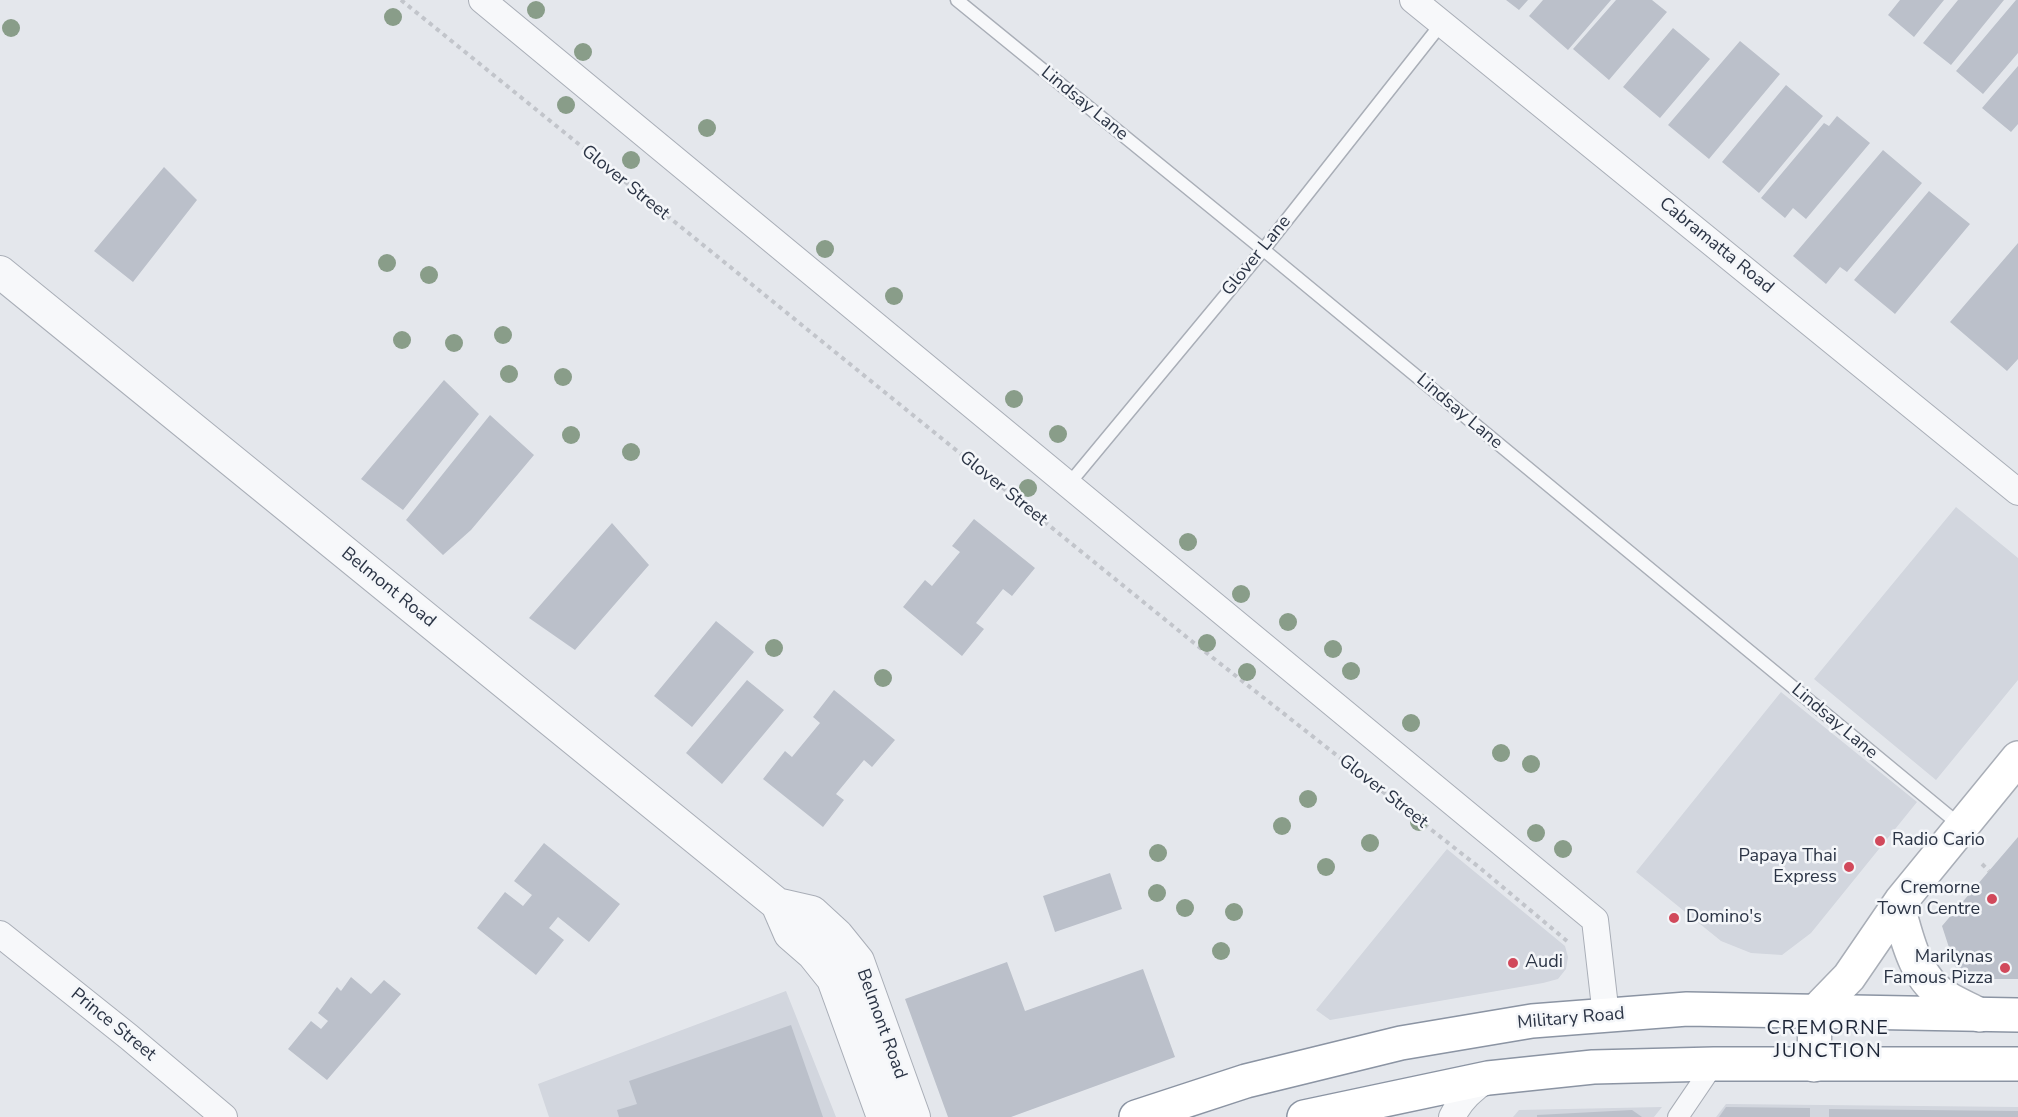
<!DOCTYPE html>
<html>
<head>
<meta charset="utf-8">
<style>
  body { margin:0 }
  canvas { display:block; background:#e4e7ec }
</style>
</head>
<body>
<canvas width="2018" height="1117"></canvas>
<script>
const ctx = document.querySelector('canvas').getContext('2d');
ctx.lineJoin = 'round';
function paint(path, color) {
  ctx.fillStyle = color;
  ctx.fill(path, 'evenodd');
}
function strokePath(path, color, width, dash) {
  ctx.strokeStyle = color;
  ctx.lineWidth = width;
  ctx.lineCap = dash ? 'butt' : 'round';
  ctx.setLineDash(dash || []);
  ctx.stroke(path);
}
function label(font, color, halo, rows, align = 'center') {
  ctx.font = font + ' "Nunito Sans",sans-serif';
  ctx.lineWidth = 5;
  ctx.setLineDash([]);
  ctx.textBaseline = 'middle';
  ctx.strokeStyle = halo;
  ctx.fillStyle = color;
  for (const [text, x, y, turn = 0] of rows) {
    ctx.save();
    ctx.translate(x, y);
    ctx.rotate((+turn || 0) * Math.PI / 180);
    ctx.textAlign = isNaN(turn) ? turn : align;
    if (halo) ctx.strokeText(text, 0, 0);
    ctx.fillText(text, 0, 0);
    ctx.restore();
  }
}
const built = new Path2D(`
  M1956 507 2018 558V680L1936 780 1814 679Z
  M1781 692 1917 802 1811 933 1782 955 1751 953 1721 941 1636 872Z
  M1447 849 1565 946 1568 957 1566 969 1558 979 1543 983 1330 1020 1316 1010Z
  M786 991 836 1117H549L538 1084Z
  M1726 1104 2018 1107V1117H1716Z
  M1662 1107 1654 1117H1513L1519 1110Z`);
const building = new Path2D(`
  M1506 0H1528L1519 10Z
  M1543 0H1611L1568 50 1529 16Z
  M1616 0H1652L1667 12 1609 80 1573 49Z
  M1900 0H1944L1914 37 1888 15Z
  M1958 0H2004L1951 65 1923 43Z
  M2016 0H2018V53L1983 94 1956 71Z
  M1673 28 1710 59 1660 118 1623 87Z
  M1740 41 1780 74 1709 159 1668 125Z
  M2018 66V124L2011 132 1982 108Z
  M1786 85 1823 116 1759 193 1722 162Z
  M1837 116 1870 143 1806 219 1793 208 1785 218 1761 198 1824 123 1829 126Z
  M1883 150 1922 183 1847 272 1840 267 1826 284 1793 256Z
  M164 167 197 200 133 282 94 251Z
  M1929 191 1970 224 1895 314 1854 280Z
  M2018 243V359L2007 371 1950 322Z
  M444 380 479 414 403 510 361 479Z
  M490 415 534 455 471 530 443 555 406 520Z
  M974 519 1035 568 1012 596 1003 589 976 623 984 629 962 656 903 607 925 580 932 586 960 552 952 546Z
  M612 523 649 565 575 650 529 618Z
  M716 621 754 652 692 727 654 696Z
  M747 680 784 710 722 784 686 753Z
  M834 690 895 740 872 767 864 760 836 794 844 800 823 827 763 779 785 751 792 757 820 723 813 717Z
  M2018 837V979H1987L1956 969 1942 926Z
  M544 843 620 904 589 942 558 917 549 928 564 940 536 975 477 928 505 892 523 906 532 895 514 881Z
  M1110 873 1122 909 1055 932 1043 896Z
  M1007 962 1025 1011 1143 969 1175 1057 1011 1117H948L905 999Z
  M351 977 371 994 384 980 401 994 327 1080 288 1049 311 1021 321 1029 328 1021 318 1013 337 987 341 991Z
  M791 1025 823 1117H619L617 1110 637 1104 629 1081Z
  M1726 1107 1810 1108V1117H1719Z
  M1829 1109 2018 1111V1117H1829Z
  M1632 1110 1642 1117H1537V1115Z`);
const path = new Path2D(`
  M401 0 1194 643 1480 868 1567 941
  M1982 864 1989 871`);
const service = new Path2D(`
  M957 0 1254 242 1961 826
  M1068 485 1263 250 1442 23`);
const pedestrian = new Path2D(`
  M1678 1117 1714 1064`);
const minor = new Path2D(`
  M482 0 1595 920 1606 1016
  M1413 0 2018 492
  M0 934 129 1037 224 1117
  M1452 1117C1461 1099 1472 1090 1488 1078`);
const tertiary = new Path2D(`
  M0 272 777 904 812 912 837 935 858 961 914 1117
  M777 904 790 934 813 954 833 979 883 1117`);
const secondary = new Path2D(`
  M1898 906C1907 939 1915 979 1947 998 1958 1005 1969 1009 1980 1015
  M1814 1065 1815 1012 1849 977 1901 901 2018 758`);
const trunk = new Path2D(`
  M1136 1117 1246 1081 1401 1043 1532 1021 1687 1009 2018 1015
  M1304 1117 1488 1078 1593 1067 1714 1064H2018`);
const trees = [
  [536,10],
  [393,17],
  [11,28],
  [583,52],
  [566,105],
  [707,128],
  [631,160],
  [825,249],
  [387,263],
  [429,275],
  [894,296],
  [503,335],
  [402,340],
  [454,343],
  [509,374],
  [563,377],
  [1014,399],
  [1058,434],
  [571,435],
  [631,452],
  [1028,488],
  [1188,542],
  [1241,594],
  [1288,622],
  [1207,643],
  [774,648],
  [1333,649],
  [1351,671],
  [1247,672],
  [883,678],
  [1411,723],
  [1501,753],
  [1531,764],
  [1308,799],
  [1419,822],
  [1282,826],
  [1536,833],
  [1370,843],
  [1563,849],
  [1158,853],
  [1326,867],
  [1157,893],
  [1185,908],
  [1234,912],
  [1221,951]
];
const markers = [
  [1880,841,6,"#d1495b"],
  [1849,867,6,"#d1495b"],
  [1992,899,6,"#d1495b"],
  [1674,918,6,"#d1495b"],
  [1513,963,6,"#d1495b"],
  [2005,968,6,"#d1495b"]
];
const streetNames = [
  ["Lindsay Lane",1084,104,39],
  ["Glover Street",625,183,39],
  ["Cabramatta Road",1716,246,39],
  ["Glover Lane",1257,256,-51],
  ["Lindsay Lane",1459,412,40],
  ["Glover Street",1003,489,39],
  ["Belmont Road",388,588,39],
  ["Lindsay Lane",1834,722,40],
  ["Glover Street",1383,792,38],
  ["Military Road",1571,1019,-5],
  ["Belmont Road",881,1024,70],
  ["Prince Street",113,1025,39]
];
const poiNames = [
  ["Radio Cario",1892,841],
  ["Papaya Thai",1837,857,"right"],
  ["Express",1837,878,"right"],
  ["Cremorne",1980,889,"right"],
  ["Town Centre",1980,910,"right"],
  ["Domino's",1686,918],
  ["Marilynas",1993,958,"right"],
  ["Famous Pizza",1993,979,"right"],
  ["Audi",1525,963]
];
const neighbourhoodNames = [
  ["CREMORNE",1828,1029],
  ["JUNCTION",1828,1052]
];
paint(built, '#d2d6de');
paint(building, '#bbc0ca');
strokePath(service, '#a9aeb7', 15);
strokePath(pedestrian, '#a9aeb7', 22);
strokePath(minor, '#a9aeb7', 28);
strokePath(tertiary, '#a9aeb7', 34);
strokePath(secondary, '#a9aeb7', 36);
strokePath(trunk, '#8b94a3', 36);
strokePath(path, '#c2c5cb', 4, [4.5, 4.5]);
strokePath(service, '#f7f8fa', 12);
strokePath(pedestrian, '#f7f8fa', 20);
strokePath(minor, '#f7f8fa', 26);
strokePath(tertiary, '#f7f8fa', 32);
strokePath(secondary, '#fff', 33);
strokePath(trunk, '#fff', 33);
ctx.fillStyle = '#899d89';
for (const [x, y] of trees) {
  ctx.beginPath();
  ctx.arc(x, y, 9, 0, 2 * Math.PI);
  ctx.fill();
}
for (const [x, y, r, color] of markers) {
  const dot = new Path2D();
  dot.arc(x, y, r, 0, 2 * Math.PI);
  ctx.fillStyle = color;
  ctx.fill(dot);
  strokePath(dot, '#f4f6f9', 2);
}
label('18px', '#2b3445', '#f4f6f9', streetNames);
label('18px', '#2b3445', '#f4f6f9', poiNames, 'left');
ctx.letterSpacing = '1.5px';
label('20px', '#1d2536', '#f4f6f9', neighbourhoodNames);
ctx.letterSpacing = '0px';
</script>
</body>
</html>
